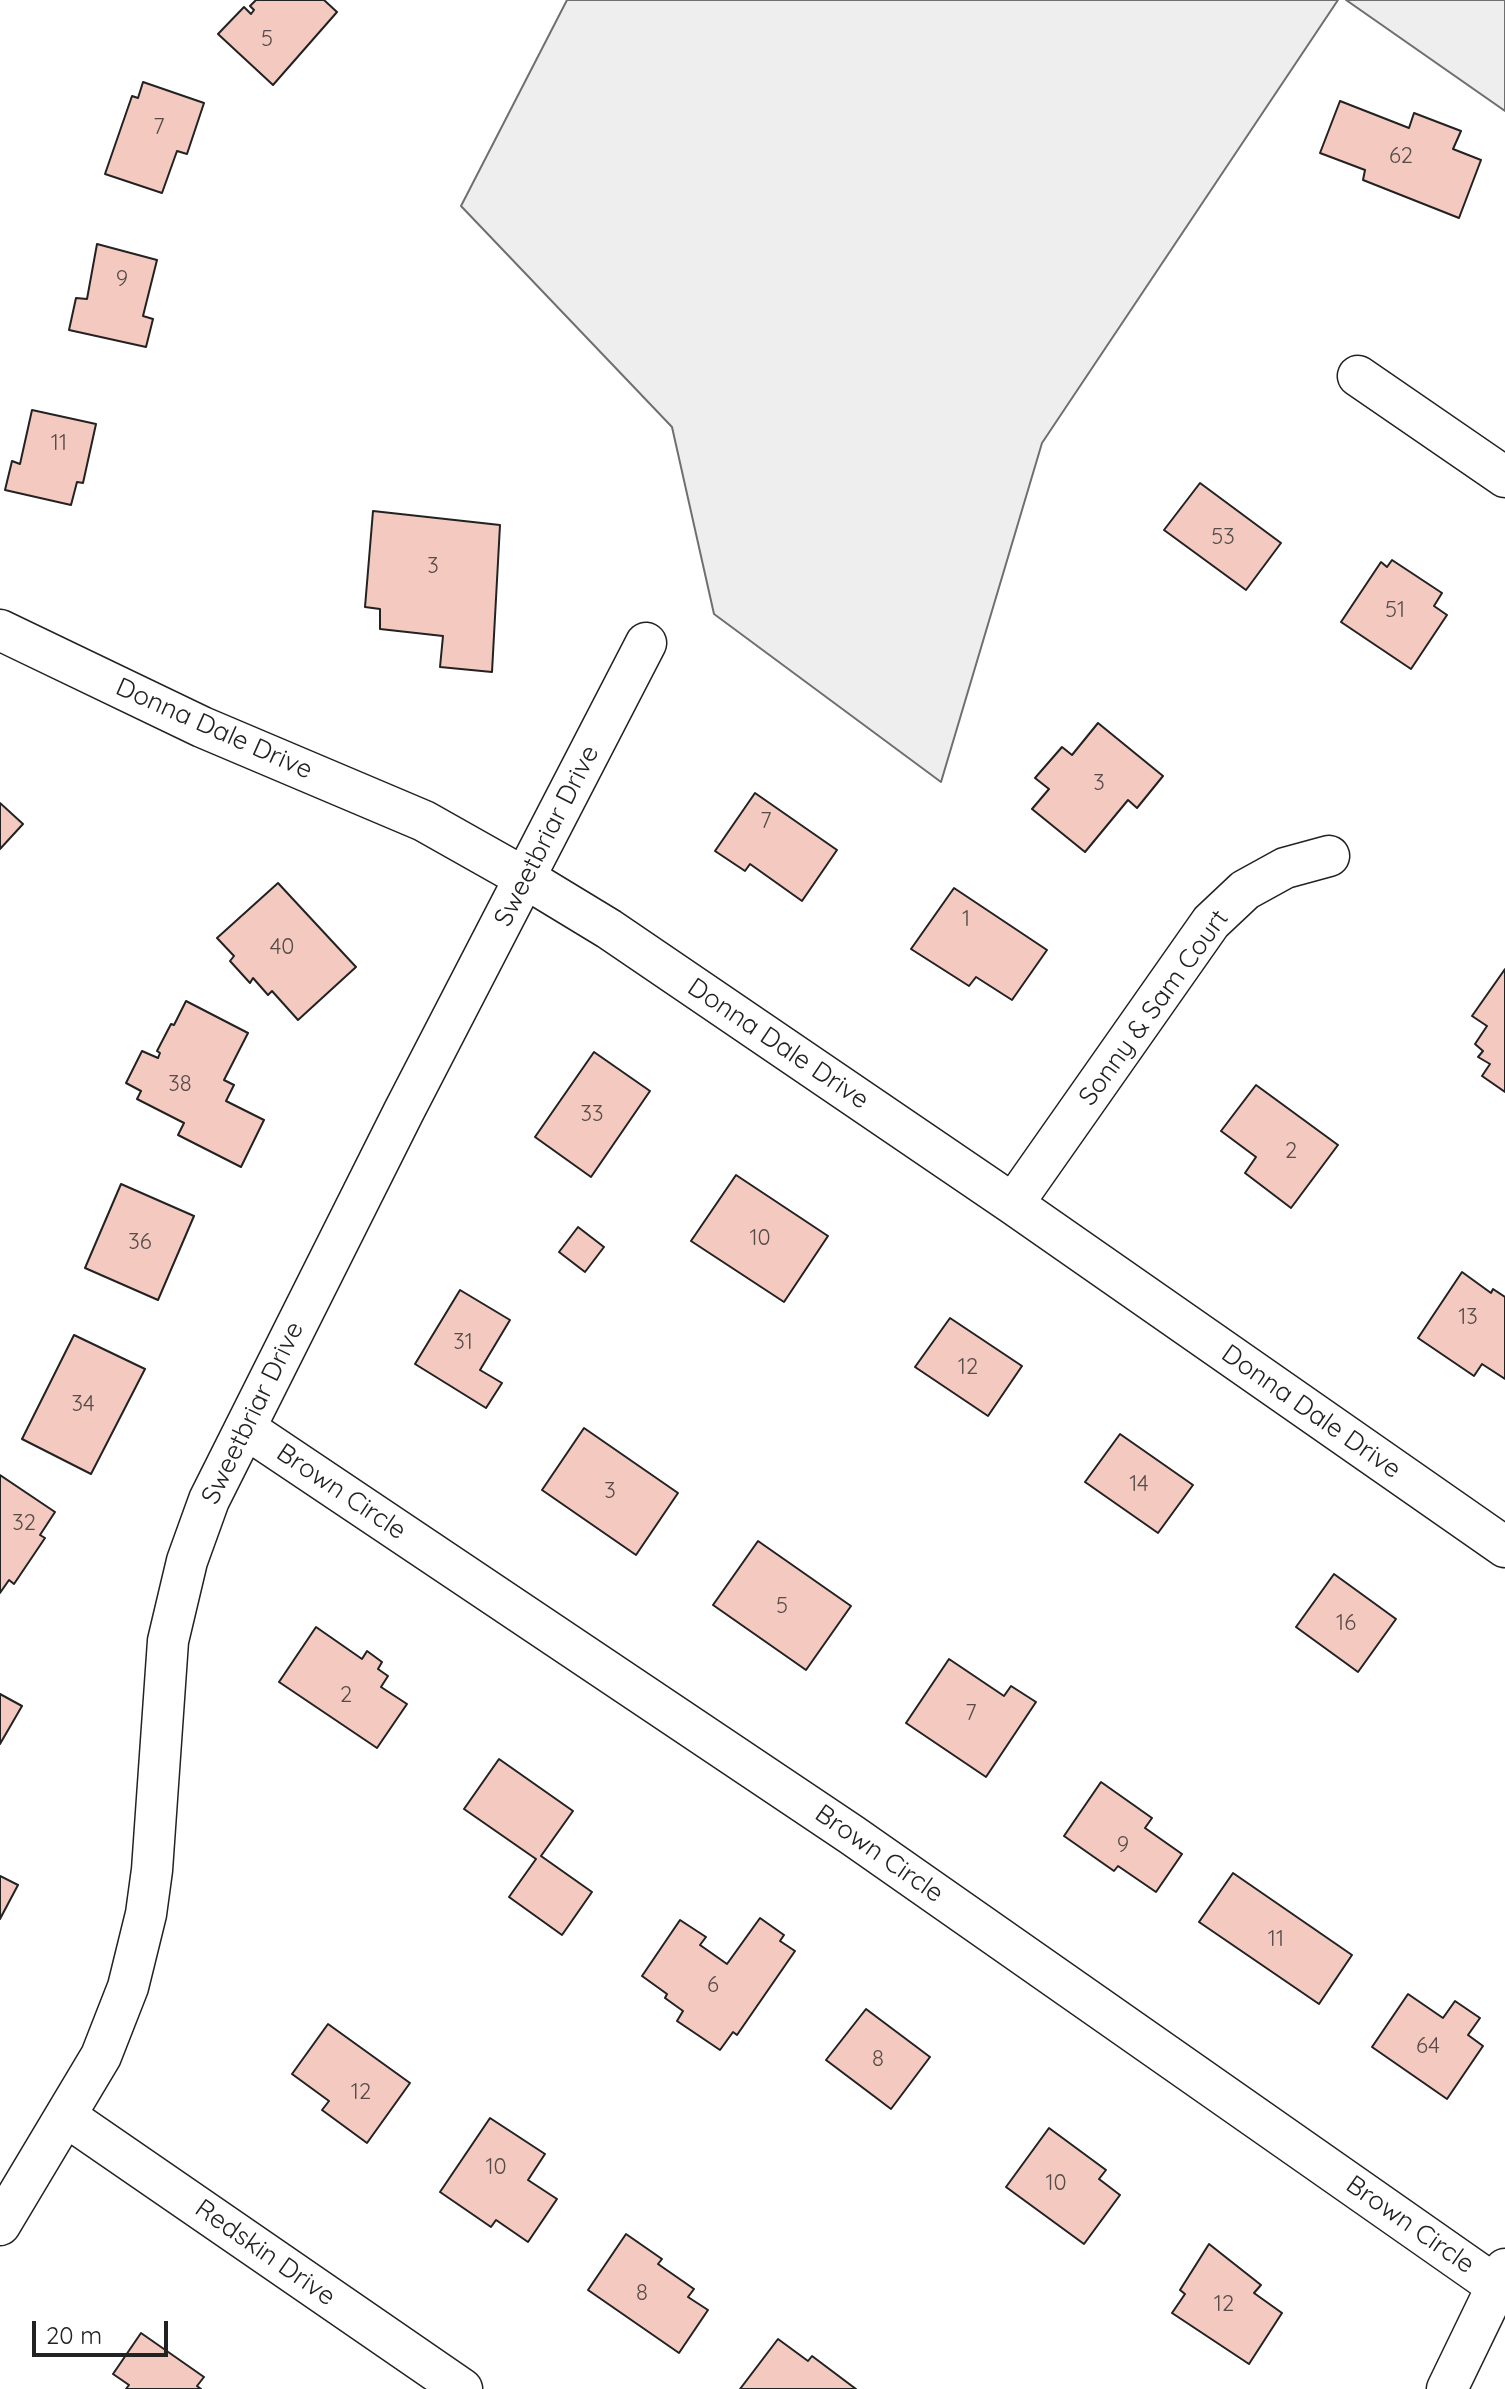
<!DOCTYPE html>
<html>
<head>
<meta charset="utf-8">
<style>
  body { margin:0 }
  #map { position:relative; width:1505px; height:2389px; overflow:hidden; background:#fff; font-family:Quicksand,sans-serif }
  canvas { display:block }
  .scale { position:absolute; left:32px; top:2321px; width:136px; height:36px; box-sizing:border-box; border:4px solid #222; border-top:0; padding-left:10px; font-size:24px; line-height:28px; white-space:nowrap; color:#222; -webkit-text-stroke:6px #fff; paint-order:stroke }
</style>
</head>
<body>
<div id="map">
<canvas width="1505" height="2389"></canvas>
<div class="scale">20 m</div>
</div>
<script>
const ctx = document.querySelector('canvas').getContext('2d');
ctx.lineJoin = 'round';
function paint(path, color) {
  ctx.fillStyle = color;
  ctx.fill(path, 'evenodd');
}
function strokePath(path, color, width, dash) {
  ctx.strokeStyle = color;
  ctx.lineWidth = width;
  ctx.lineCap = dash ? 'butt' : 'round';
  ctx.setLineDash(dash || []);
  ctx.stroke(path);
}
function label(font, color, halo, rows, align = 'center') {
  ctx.font = font + ' Quicksand,sans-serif';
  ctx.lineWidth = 6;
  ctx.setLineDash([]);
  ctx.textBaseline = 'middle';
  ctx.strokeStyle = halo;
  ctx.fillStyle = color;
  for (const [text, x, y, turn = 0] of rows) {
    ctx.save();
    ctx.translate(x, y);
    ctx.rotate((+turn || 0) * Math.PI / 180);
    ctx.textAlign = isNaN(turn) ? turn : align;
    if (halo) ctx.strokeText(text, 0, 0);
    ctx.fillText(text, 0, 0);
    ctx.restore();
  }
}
const green = new Path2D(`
  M567 0H1338L1042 443 941 782 714 614 672 427 461 206Z
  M1346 0H1505V111Z`);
const building = new Path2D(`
  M256 0H324L337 12 273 85 218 34 244 7 251 14 254 10 250 6Z
  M143 82 204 103 187 154 177 151 162 193 105 174 132 96 138 98Z
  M1340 101 1409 128 1414 113 1461 131 1453 149 1481 160 1459 218 1363 180 1365 170 1320 153Z
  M97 244 157 260 143 316 153 319 146 347 69 330 76 298 87 299Z
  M32 410 96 424 83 483 77 482 71 505 5 490 12 461 20 464Z
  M1200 483 1281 543 1246 590 1164 530Z
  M373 511 500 525 492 672 440 667 443 636 380 629V609L365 607Z
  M1392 560 1442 593 1434 606 1447 615 1411 669 1341 622 1381 562 1387 567Z
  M1098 723 1163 776 1137 808 1128 800 1085 852 1032 809 1049 789 1035 778 1062 747 1072 755Z
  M755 793 837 850 802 901 750 864 745 871 715 851Z
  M0 803 23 824 0 849Z
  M278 883 356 967 298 1020 272 991 268 995 253 978 250 983 230 961 234 956 217 938Z
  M954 888 1047 950 1012 1000 976 977 969 986 911 949Z
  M1505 969V1092L1482 1076 1490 1064 1478 1057 1483 1051 1475 1044 1487 1026 1472 1016Z
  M186 1001 248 1033 224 1080 234 1085 226 1101 264 1120 241 1167 178 1135 184 1123 137 1099 141 1091 126 1083 142 1051 158 1058 160 1053 157 1051 171 1024 174 1025Z
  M594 1052 650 1091 591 1177 535 1137Z
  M1256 1085 1338 1145 1291 1208 1245 1173 1256 1157 1221 1131Z
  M736 1175 828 1236 784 1302 691 1241Z
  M121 1184 194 1216 158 1300 85 1268Z
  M578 1227 604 1247 585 1272 559 1252Z
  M1462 1272 1491 1293 1493 1289 1505 1297V1379L1482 1364 1474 1376 1418 1338Z
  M460 1290 510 1320 480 1370 502 1383 486 1408 415 1364Z
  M950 1318 1022 1366 988 1416 915 1367Z
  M74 1335 145 1369 91 1474 22 1439Z
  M584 1428 678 1493 636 1555 542 1490Z
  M1120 1434 1193 1485 1158 1533 1085 1482Z
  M0 1475 55 1512 40 1535 45 1538 14 1584 9 1580 0 1593Z
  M758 1541 851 1606 806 1670 713 1605Z
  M1334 1574 1396 1619 1358 1672 1296 1627Z
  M316 1627 362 1659 367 1651 382 1662 378 1669 388 1676 381 1687 407 1704 377 1748 279 1682Z
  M949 1659 1004 1696 1011 1686 1036 1702 986 1777 906 1723Z
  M0 1694 22 1706 0 1744Z
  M499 1759 573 1811 541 1856 592 1892 562 1935 509 1897 536 1859 464 1809Z
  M1101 1782 1152 1818 1145 1828 1182 1854 1156 1892 1118 1866 1114 1871 1064 1836Z
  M1233 1873 1352 1955 1319 2004 1199 1922Z
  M0 1876 18 1885 0 1919Z
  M760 1918 784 1935 780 1941 795 1951 737 2035 733 2032 720 2050 677 2021 683 2011 665 1998 667 1994 642 1976 680 1920 706 1937 700 1945 727 1964Z
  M1408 1994 1443 2018 1455 2001 1480 2018 1468 2035 1483 2046 1447 2099 1372 2047Z
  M866 2009 930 2057 891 2109 826 2060Z
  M328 2024 410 2083 367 2143 322 2110 329 2101 292 2074Z
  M490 2118 545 2154 528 2180 557 2199 528 2242 496 2220 491 2227 440 2192Z
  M1049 2128 1106 2170 1099 2179 1120 2195 1084 2244 1006 2187Z
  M626 2234 662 2259 658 2264 694 2289 688 2297 708 2310 679 2353 588 2290Z
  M1209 2244 1261 2285 1254 2293 1282 2313 1249 2364 1172 2313 1185 2294 1180 2290Z
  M141 2333 204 2377 197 2386 201 2389H126L129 2385 113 2374Z
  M778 2339 808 2361 812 2356 856 2389H740Z`);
const street = new Path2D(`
  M1358 376 1505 477
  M0 630 202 727 424 821 525 878 609 929 1013 1204 1505 1547
  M1013 1204 1211 922 1245 890 1285 868 1329 856
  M245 1428 852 1835 1505 2292
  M67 2117 462 2389
  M0 2225 101 2056 128 1987 146 1914 152 1870 168 1641 187 1561 209 1500 404 1111 646 643
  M1447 2389 1505 2269`);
const numberNames = [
  ["5",267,39],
  ["7",159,127],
  ["62",1401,156],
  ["9",122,279],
  ["11",59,443],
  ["53",1223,537],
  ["3",433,566],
  ["51",1395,610],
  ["3",1099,783],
  ["7",766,821],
  ["1",966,919],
  ["40",282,947],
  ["38",180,1084],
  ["33",592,1114],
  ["2",1291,1151],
  ["10",760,1238],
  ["36",140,1242],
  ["13",1468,1317],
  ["31",463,1342],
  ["12",968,1367],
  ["34",83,1404],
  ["14",1139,1484],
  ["3",610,1491],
  ["32",24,1523],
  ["5",782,1606],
  ["16",1346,1623],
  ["2",346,1695],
  ["7",971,1713],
  ["9",1123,1845],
  ["11",1276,1939],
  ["6",713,1985],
  ["64",1428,2046],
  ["8",878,2059],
  ["12",361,2092],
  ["10",496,2167],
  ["10",1056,2183],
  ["8",642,2293],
  ["12",1224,2304]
];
const streetNames = [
  ["Donna Dale Drive",214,729,24],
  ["Sweetbriar Drive",547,836,-63],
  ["Sonny & Sam Court",1154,1008,-54],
  ["Donna Dale Drive",778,1044,34],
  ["Donna Dale Drive",1311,1412,35],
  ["Sweetbriar Drive",253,1413,-64],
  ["Brown Circle",341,1492,34],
  ["Brown Circle",879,1854,35],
  ["Brown Circle",1410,2225,35],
  ["Redskin Drive",265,2253,35]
];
paint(green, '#eee');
strokePath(green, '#6f6f6f', 2);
paint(building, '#f3c9c0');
strokePath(building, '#222', 2);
strokePath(street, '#222', 43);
strokePath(street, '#fff', 40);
label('22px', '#564c4a', null, numberNames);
label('26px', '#222', '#fff', streetNames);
</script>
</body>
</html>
